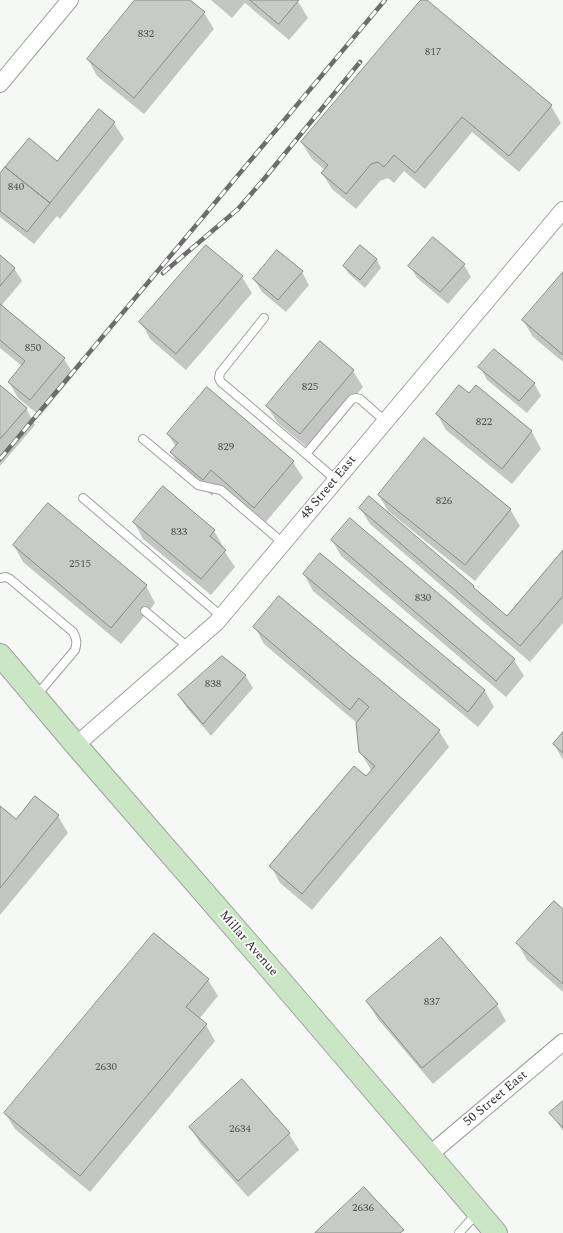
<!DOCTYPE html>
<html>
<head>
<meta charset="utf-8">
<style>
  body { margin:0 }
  canvas { display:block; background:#f5f8f5 }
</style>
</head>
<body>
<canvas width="563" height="1233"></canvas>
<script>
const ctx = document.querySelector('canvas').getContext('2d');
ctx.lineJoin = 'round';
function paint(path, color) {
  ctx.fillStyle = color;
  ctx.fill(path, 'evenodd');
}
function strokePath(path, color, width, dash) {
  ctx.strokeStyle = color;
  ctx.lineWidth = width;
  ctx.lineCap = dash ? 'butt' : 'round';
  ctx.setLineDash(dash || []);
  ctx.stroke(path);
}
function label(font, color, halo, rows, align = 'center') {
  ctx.font = font + ' Spectral,serif';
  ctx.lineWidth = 3.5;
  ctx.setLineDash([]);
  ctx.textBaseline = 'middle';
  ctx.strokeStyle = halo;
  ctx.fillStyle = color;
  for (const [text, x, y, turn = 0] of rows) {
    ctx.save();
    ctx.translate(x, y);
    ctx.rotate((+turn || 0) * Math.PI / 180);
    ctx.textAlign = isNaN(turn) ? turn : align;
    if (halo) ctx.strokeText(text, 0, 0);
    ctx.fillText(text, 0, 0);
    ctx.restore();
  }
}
const shadow = new Path2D(`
  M136 0H189L204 13 214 29 144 114 97 76 88 59Z
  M211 0H297L308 18 289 40 245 3 232 18Z
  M423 0H426L551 106 561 123 519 172 472 132 425 189 404 171 394 183 388 178 380 181 356 209 332 189 322 173 325 170 312 159 302 143Z
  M114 123 124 139 60 219 57 216 34 244 0 217V175L57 162Z
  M207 246 242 277 252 293 186 370 150 339 141 322Z
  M360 246 377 260 381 268 365 288 349 274 344 266Z
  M0 256 14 268 22 281 1 306 64 359 74 375 40 416 18 398 9 382 22 366 0 348Z
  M464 265 471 277 448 304 417 278 410 266Z
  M302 272 309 285 286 312 262 292 254 279Z
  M563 274V362L533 337 523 320Z
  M480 367 534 383 541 396 527 413 487 380Z
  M353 371 363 387 310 450 277 422 267 406Z
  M0 386 26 408 35 425 0 466Z
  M476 386 532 432 541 449 512 484 446 430 437 414 469 395Z
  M168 434 293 462 303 478 264 524 220 486 212 496 181 469 171 452 176 447Z
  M379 495 510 509 520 526 475 581 388 511Z
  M360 508 473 586 476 591 507 617 563 552V623L530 662 370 524Z
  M134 522 214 531 224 548 223 549 235 567 211 595 143 539Z
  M332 540 514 660 524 676 506 697 341 556Z
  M14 546 146 586 155 603 121 644 23 562Z
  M320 554 485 691 494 707 478 727 313 591 304 574Z
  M255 627 439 731 449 747 312 910 280 883 271 866 372 771 360 752 357 723 264 644Z
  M245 675 253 688 211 736 187 708 179 696Z
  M563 733V760L554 744Z
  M35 798 58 816 68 833 0 915V807L16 820Z
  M563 910V992L527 960 518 944Z
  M208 980 218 996 199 1019 206 1025 215 1041 90 1192 15 1129 5 1113Z
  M367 1001 497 1005 506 1021 433 1084 377 1018Z
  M241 1081 289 1134 299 1150 248 1197 200 1143 190 1127Z
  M563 1102V1131L551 1113Z`);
const building = new Path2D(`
  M135 0H190L205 12 134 98 87 59Z
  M250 0H299L279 24Z
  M421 0H427L552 105 509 156 462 117 415 173 394 155 384 167 378 162 371 164 346 194 321 173 328 165 301 142Z
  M99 109 115 122 50 203 5 167 29 138 57 161Z
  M5 167 50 203 27 232 0 211V174Z
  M433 237 465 264 440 292 408 266Z
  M206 245 243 276 176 354 139 322Z
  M360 245 377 259 360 280 343 266Z
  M277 250 303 271 278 300 253 279Z
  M0 255 15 268 0 286Z
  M563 272V355L522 320Z
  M0 304 65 358 30 400 8 382 25 361 0 340Z
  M320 341 354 370 300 434 266 406Z
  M494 349 535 383 519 401 478 367Z
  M0 385 27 408 0 439Z
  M459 385 469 393 476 385 532 431 502 469 436 414Z
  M207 387 294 461 254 508 211 470 203 480 170 452 178 443 167 434Z
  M424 438 511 509 465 565 378 495Z
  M163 486 215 530 210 536 226 550 201 579 133 522Z
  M369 496 474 586 473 587 507 616 563 550V596L520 646 359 508Z
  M48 503 147 585 111 628 13 545Z
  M350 518 515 659 496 681 331 540Z
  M320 553 485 690 468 712 303 574Z
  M279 596 440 730 302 894 269 866 354 766 366 776 375 766 359 752 356 723 369 707 359 698 350 710 253 627Z
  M222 656 246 675 203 724 178 695Z
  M563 732V753L553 744Z
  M35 796 59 815 0 888V806L16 819Z
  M554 901 563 909V984L516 943Z
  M154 933 209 979 186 1007 207 1024 80 1176 4 1113Z
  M441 937 498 1004 422 1068 366 1001Z
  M242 1079 290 1133 238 1181 189 1127Z
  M563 1101V1128L549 1113Z
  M364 1187 404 1230 400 1233H315Z`);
const lane = new Path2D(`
  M264 318 220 373 219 378 221 382 306 454
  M143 439 198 485 221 490 283 543
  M336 480 306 454 352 399 356 398 360 399 385 421
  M83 498 221 616
  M0 578 6 577 10 579 73 632C77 639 77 643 75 650L36 696
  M145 611 188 647
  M459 1233 477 1213`);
const street = new Path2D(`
  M0 84 70 0
  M76 745 216 623 563 210
  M429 1155 563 1042`);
const secondary = new Path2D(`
  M0 655 76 745 273 972 496 1233`);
const rail = new Path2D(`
  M163 273 238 209 264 179 360 62
  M0 459 385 0`);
const numberNames = [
  ["832",146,35],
  ["817",433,53],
  ["840",16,188],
  ["850",33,349],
  ["825",310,388],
  ["822",484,423],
  ["829",226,448],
  ["826",444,502],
  ["833",179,533],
  ["2515",80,565],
  ["830",423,599],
  ["838",213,685],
  ["837",432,1003],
  ["2630",106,1068],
  ["2634",240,1130],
  ["2636",363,1209]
];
const streetNames = [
  ["48 Street East",329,488,-50],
  ["Millar Avenue",248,944,49],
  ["50 Street East",496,1099,-40]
];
paint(shadow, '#0003');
paint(building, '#c8cac8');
strokePath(building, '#898b89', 1);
strokePath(lane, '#9ea09e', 10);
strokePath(street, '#9ea09e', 18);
strokePath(secondary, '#9ea09e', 24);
strokePath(lane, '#fff', 8);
strokePath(street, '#fff', 16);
strokePath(secondary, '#cae6c4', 22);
strokePath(rail, '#6c6d6c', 4.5);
strokePath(rail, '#fff', 3, [9]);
label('11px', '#535453', null, numberNames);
label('13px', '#2c2d2c', '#fff', streetNames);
</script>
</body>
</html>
